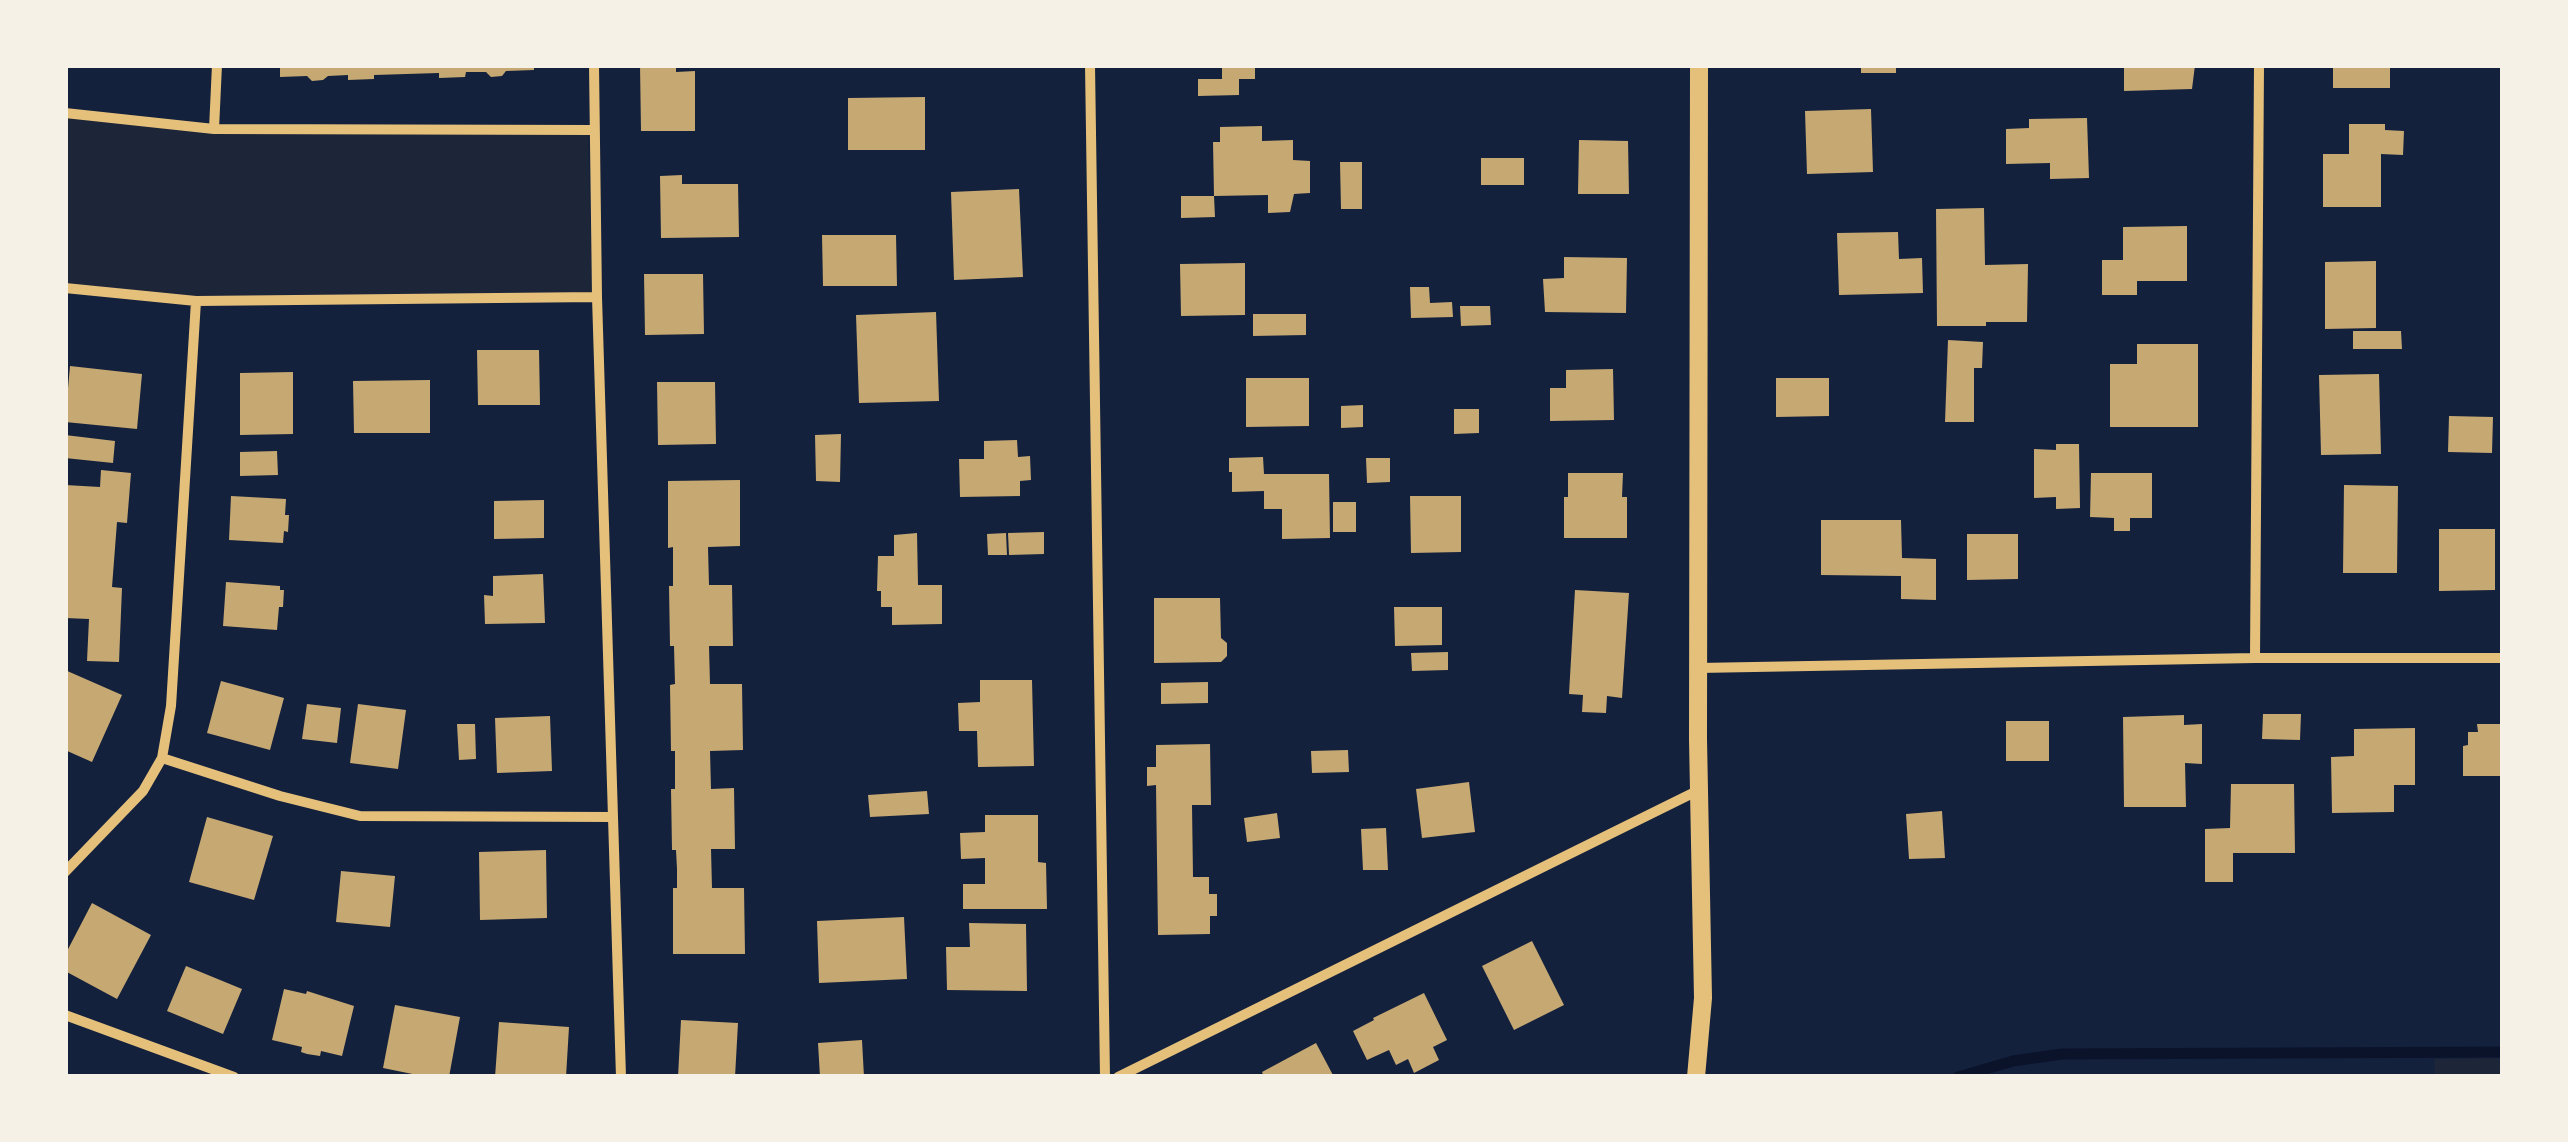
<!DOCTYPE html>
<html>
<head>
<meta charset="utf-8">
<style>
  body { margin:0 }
  #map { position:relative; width:2568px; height:1142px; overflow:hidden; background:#14213d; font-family:"Source Serif 4",serif }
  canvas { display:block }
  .frame { position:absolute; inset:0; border:68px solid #f6f1e7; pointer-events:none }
</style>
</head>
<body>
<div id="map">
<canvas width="2568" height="1142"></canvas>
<div class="frame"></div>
</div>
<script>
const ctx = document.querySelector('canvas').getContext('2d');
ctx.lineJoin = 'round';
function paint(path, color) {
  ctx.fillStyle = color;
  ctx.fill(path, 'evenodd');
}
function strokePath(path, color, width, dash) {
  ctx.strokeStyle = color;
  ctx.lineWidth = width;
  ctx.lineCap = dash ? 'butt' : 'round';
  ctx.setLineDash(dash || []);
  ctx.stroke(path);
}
const green = new Path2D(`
  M65 118 209 133 588 135 592 293 206 297 65 284Z
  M2503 1058V1077H2435L2434 1059Z`);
const stream = new Path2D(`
  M1958 1077 2013 1061 2062 1054 2503 1052`);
const building = new Path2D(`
  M280 65H534V70L506 71 502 76 491 77 486 72H466L465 77 439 78V73L374 75V79L348 80V75L328 76 323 80 312 81 307 76 280 77Z
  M640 65H676V72L695 71V131H641Z
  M1222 65H1255V79H1239V95L1198 96V79H1222Z
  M1861 65H1896V73H1861Z
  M2124 65H2195L2192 89 2124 91Z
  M2333 65H2390V88H2333Z
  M925 97V150H848V98Z
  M1871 109 1873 172 1807 174 1805 111Z
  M2087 118 2089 178 2050 179V163L2006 164V129L2029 128V119Z
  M2349 124H2385V130L2404 131 2403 155 2381 154V207H2323V154H2349Z
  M1262 126V141L1293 140V160L1310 161V193L1294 194 1290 212 1268 213V195L1214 196 1213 142H1220V127Z
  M1579 140 1628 141 1629 194H1578Z
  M1481 158H1524V185H1481Z
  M1340 162H1362V209H1341Z
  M682 175V184H738L739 237 661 238 660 176Z
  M1019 189 1023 277 954 280 951 192Z
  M1181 196H1214L1215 217 1181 218Z
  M1984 208 1985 265 2028 264 2027 322H1986V326H1937L1936 209Z
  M2187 226V281H2137V295H2102V260H2123V227Z
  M1898 232 1899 259 1922 258 1923 293 1839 295 1837 233Z
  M822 235H896L897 286H823Z
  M1564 257 1627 258 1626 313 1545 312 1543 279 1564 278Z
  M2376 261V328L2325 329V262Z
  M1245 263V315L1181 316 1180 264Z
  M644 274H703L704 334 645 335Z
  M1410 287H1429L1430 303 1452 302 1453 317 1411 318Z
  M1460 306H1490L1491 325 1461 326Z
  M936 312 939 401 859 403 856 315Z
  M1253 314H1306V335L1253 336Z
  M2353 331H2401L2402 349H2353Z
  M1948 340 1983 342 1982 368H1974V422H1945Z
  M2137 344H2198V427H2110V364H2137Z
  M477 350H539L540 405H478Z
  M70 366 142 374 137 429 65 422Z
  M1613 369 1614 420 1550 421V388H1566V370Z
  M293 372V434L240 435V373Z
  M2379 374 2381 454 2321 455 2319 375Z
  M1246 378H1309V426L1246 427Z
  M1776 378H1829V416L1776 417Z
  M430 380V433H354L353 381Z
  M657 382H715L716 444 658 445Z
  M1363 405V427L1341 428V406Z
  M1454 409H1479V433L1454 434Z
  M2449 416 2493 417 2492 453 2448 452Z
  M841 434 840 482 816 481 815 435Z
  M65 435 115 441 113 463 65 458Z
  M1017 440 1018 457 1030 456 1031 480 1020 481V496L960 497 959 459H984V441Z
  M2056 444H2079L2080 508 2056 509V497L2034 498V449L2056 450Z
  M277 451 278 475 240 476V452Z
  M1263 457 1264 474H1329L1330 538 1282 539V509H1264V491L1232 492V472H1229V458Z
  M1366 458H1390V482L1367 483Z
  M101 470 131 473 127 523 117 522 112 587 122 588 119 662 87 661 89 619 65 618V485L100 487Z
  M1568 473H1623L1622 497H1627V538H1564V497H1568Z
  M2091 473H2152V518H2130V531H2114V518L2090 517Z
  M740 480V546L708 547 709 585H732L733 646H709L710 684H742L743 750 710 751 711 789 734 788 735 849H711L712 888H744L745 954H673V888H677V869L676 850H672L671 789H675V751H671L670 685 675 684 674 646H670L669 586H673V547L668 548V481Z
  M2344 485 2398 486 2397 573H2343Z
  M231 496 286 499 285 515H289L288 532 284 531 283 543 229 540Z
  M1410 496H1461V552L1411 553Z
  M544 500V538L494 539V501Z
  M1333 502H1356V532H1333Z
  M1821 520H1901L1902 558 1936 559V600L1901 599V576L1821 575Z
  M2439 529H2495V590L2439 591Z
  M1044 532V554L1009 555 1008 533Z
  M917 533 918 585H942V624L892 625V607H881V591H877L878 556H894V535Z
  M1006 533 1007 555H988L987 534Z
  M1967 534H2018V579L1967 580Z
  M543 574 545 623 485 624 484 595 493 596V576Z
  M226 582 280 586V590H284L283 607H279L277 630 223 626Z
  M1575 590 1629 593 1622 698 1607 696 1606 713 1582 712 1583 695 1569 694Z
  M1154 598H1220L1221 638 1227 643V656L1221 662 1154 663Z
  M1394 607H1442V645L1395 646Z
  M1448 652V670L1412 671 1411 653Z
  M65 670 122 695 92 762 65 750Z
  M980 680H1032L1034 766 978 767 977 731H959L958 703 980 702Z
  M221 681 284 698 270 750 207 733Z
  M1208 682V703L1161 704V683Z
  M307 704 341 708 337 743 302 739Z
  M358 704 406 710 398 769 350 763Z
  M2263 714H2301L2300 740 2262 739Z
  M2184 715V725L2202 724V764L2185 763 2186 807H2124L2123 717Z
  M550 716 552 771 497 773 495 718Z
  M2006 721H2049V761H2006Z
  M457 724H475L476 759 459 760Z
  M2477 724H2503V776H2463V746L2468 745V732H2478Z
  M2415 728V785H2394V812L2332 813 2331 757 2354 756V729Z
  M1210 744 1211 805H1192L1193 877H1209V894H1217V916H1210V934L1158 935 1156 785 1147 786V767H1156V745Z
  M1348 750 1349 772 1312 773 1311 751Z
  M1469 782 1475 832 1422 838 1416 789Z
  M2231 784H2294L2295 853H2233V882H2205V829L2230 828Z
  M927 791 929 814 870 817 868 795Z
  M1942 811 1945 858 1909 859 1906 814Z
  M1277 813 1280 838 1247 842 1244 818Z
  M985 815H1038V862L1046 863 1047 909H963V884H985V858L961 859 960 833 985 832Z
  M207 817 273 836 254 900 189 882Z
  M1386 828 1388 870H1363L1361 829Z
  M546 850 547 918 480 920 479 852Z
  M341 871 395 876 390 927 336 922Z
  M92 903 151 935 117 999 65 971V955Z
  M904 917 907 979 819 983 817 921Z
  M969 923 1026 924 1027 991 947 990 946 947H970Z
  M1532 941 1564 1005 1514 1030 1482 966Z
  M186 966 242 989 223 1034 167 1011Z
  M284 989 306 994 307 991 354 1006 342 1056 321 1051 320 1056 307 1054 301 1052 302 1047 272 1040Z
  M1424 993 1447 1040 1433 1047 1439 1060 1414 1073 1408 1059 1396 1065 1389 1050 1367 1060 1353 1031 1374 1020 1373 1018Z
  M395 1005 460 1017 449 1077H427L383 1068Z
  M681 1020 738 1023 735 1077H678Z
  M499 1022 569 1027 566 1077H495Z
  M862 1040 864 1077H820L818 1043Z
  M1316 1043 1334 1077H1264L1262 1072Z`);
const minor = new Path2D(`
  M594 65 597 297 621 1077
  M1090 65 1105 1077
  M65 113 214 129 594 130
  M214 129 217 65
  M65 288 196 301 597 297
  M2255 658 2259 65
  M1698 668 2255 658H2503
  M162 758 280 796 360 816 613 817
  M65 872 143 791 162 758 171 706 196 301
  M65 1015 234 1077
  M1118 1077 1699 790`);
const tertiary = new Path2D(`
  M1696 1077 1703 998 1698 739 1699 65`);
paint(green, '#1d2539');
strokePath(stream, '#0b132b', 11);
paint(building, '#c6a872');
strokePath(minor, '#e5c07b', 10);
strokePath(tertiary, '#e5c07b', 18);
</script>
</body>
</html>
